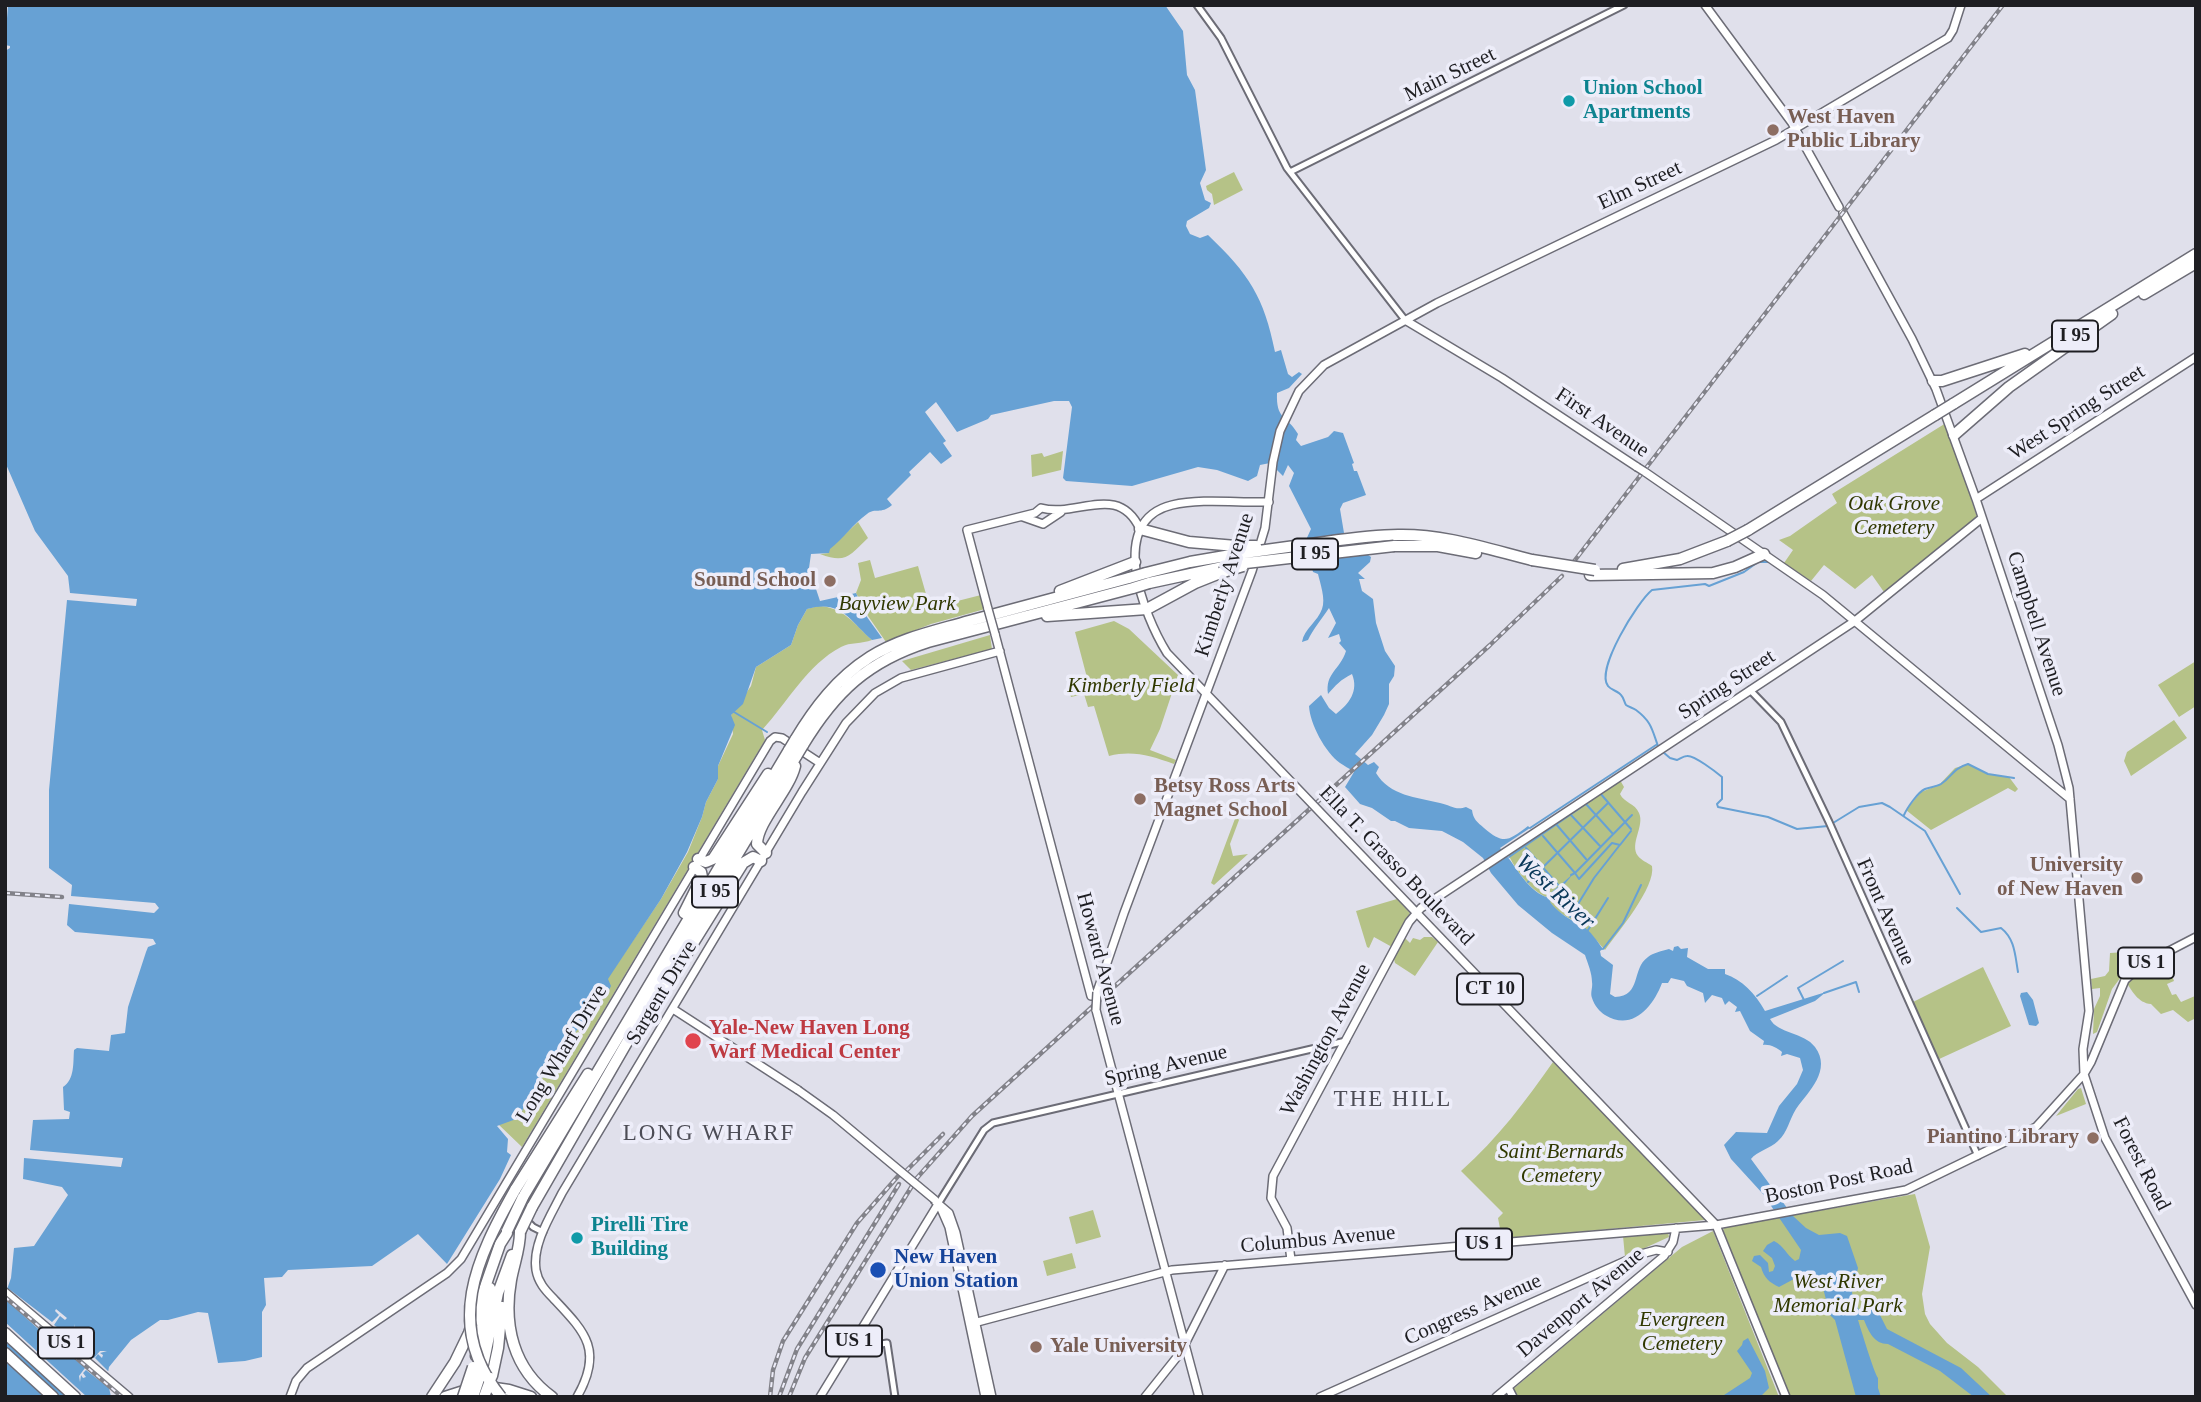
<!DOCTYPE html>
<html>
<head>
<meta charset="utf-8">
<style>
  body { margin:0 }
  #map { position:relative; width:2201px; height:1402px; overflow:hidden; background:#e0e0eb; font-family:"Times New Roman",serif }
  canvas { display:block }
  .frame { position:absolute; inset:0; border:7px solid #1e1e22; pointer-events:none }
</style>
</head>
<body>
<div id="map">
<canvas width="2201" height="1402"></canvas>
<div class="frame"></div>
</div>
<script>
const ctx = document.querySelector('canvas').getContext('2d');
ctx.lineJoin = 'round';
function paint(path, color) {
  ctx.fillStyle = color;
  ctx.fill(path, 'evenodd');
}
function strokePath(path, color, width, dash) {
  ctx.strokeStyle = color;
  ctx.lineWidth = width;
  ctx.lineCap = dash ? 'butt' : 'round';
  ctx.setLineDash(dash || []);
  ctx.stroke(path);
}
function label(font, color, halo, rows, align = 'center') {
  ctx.font = font + ' "Times New Roman",serif';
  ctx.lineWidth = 7;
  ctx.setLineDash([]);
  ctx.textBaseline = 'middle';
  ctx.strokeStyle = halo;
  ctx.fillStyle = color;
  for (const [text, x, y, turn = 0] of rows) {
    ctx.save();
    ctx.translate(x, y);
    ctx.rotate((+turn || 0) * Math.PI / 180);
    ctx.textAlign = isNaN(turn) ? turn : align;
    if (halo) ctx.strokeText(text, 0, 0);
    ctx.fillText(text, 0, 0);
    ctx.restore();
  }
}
const green = new Path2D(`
  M1234 172 1243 190 1214 205 1212 194 1207 190 1206 186Z
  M1946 423 1977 517 1884 592 1872 575 1855 589 1824 565 1811 581 1784 563 1793 550 1779 540 1790 536 1837 503 1832 494Z
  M1063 451 1061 470 1032 477 1031 455 1042 453 1044 457Z
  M858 522 868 538C849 556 846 564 820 554L829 553V549Z
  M870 560 875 578 918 566 930 608 981 595 985 609 931 624 886 642 868 616 856 593 861 580 858 563Z
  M818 606C844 607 854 624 872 640 862 644 850 642 841 647 808 664 787 703 762 730L765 740 522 1147 498 1124 519 1118 523 1109 555 1057 608 992 607 979 661 899 688 852 702 817 706 802 718 779V766L733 734 731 715 751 686 756 667 791 645 798 625 807 609Z
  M1114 621 1129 629 1178 675 1160 729 1150 750 1176 760 1174 764C1151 756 1133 750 1109 756L1094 706 1088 707 1084 694 1071 697 1070 694 1090 689 1075 632Z
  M990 635 992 649 911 670 902 661Z
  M2196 661V706L2179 717 2158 685Z
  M2174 720 2187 738 2131 776 2124 761 2127 752Z
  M1968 764 1988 774 2009 777 2018 789 2015 792 2008 788 1931 830 1906 810 1921 792 1939 785 1955 768Z
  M1620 780 1624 787 1620 794C1624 803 1635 803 1639 813 1645 826 1629 844 1638 856 1641 860 1648 863 1652 866 1656 887 1618 932 1605 950 1598 943 1593 935 1585 929 1573 918 1559 916 1549 902L1570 877 1546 897C1530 890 1515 869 1508 854Z
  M1236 816 1239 820 1230 844 1233 856 1248 854 1214 885 1211 883Z
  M1397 899 1410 913 1392 947 1374 937 1369 948 1367 947 1356 911Z
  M1424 937H1432L1438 942 1415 976 1395 963 1394 959 1405 938 1410 943 1413 938 1420 940Z
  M2126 952 2127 969 2112 989 2097 1032 2093 1034 2094 1009 2100 996V988L2092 989 2091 979 2105 976 2109 971 2110 953Z
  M2163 954 2174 981 2167 984 2172 995 2176 994 2181 1002 2195 996 2196 999V1018L2188 1022 2173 1010 2161 1014 2151 1004C2138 1003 2132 991 2125 980Z
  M1983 967 2011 1026 1937 1060 1911 1003Z
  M1553 1062 1623 1131 1705 1220 1502 1239 1498 1218 1503 1213 1461 1171C1498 1138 1525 1102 1553 1062Z
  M2081 1088 2086 1104 2056 1116 2078 1089Z
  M1915 1194 1930 1247 1922 1294 1925 1314 1930 1324 1947 1343 1978 1367 2008 1397H1790L1723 1230 1725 1227Z
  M1093 1210 1101 1237 1076 1244 1069 1217Z
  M1713 1231 1779 1397H1516L1512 1390 1682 1247Z
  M1668 1232 1669 1237 1625 1257 1623 1236Z
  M1072 1253 1076 1268 1047 1276 1043 1261Z`);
const water = new Path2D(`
  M8 5H1165L1183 31 1187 75 1195 90 1206 170 1200 183 1205 200 1211 203 1209 208 1187 221 1186 226 1190 234 1200 238 1208 235C1249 274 1264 297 1275 352L1281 350 1288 374 1292 377 1299 372 1302 374 1289 388 1277 393C1276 420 1286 414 1298 434L1296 440 1301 446 1328 437 1334 431 1343 433 1354 463 1352 464 1354 471H1357L1366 495 1343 503 1340 509 1345 539 1371 557 1370 562 1358 573 1365 579H1359L1362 591 1373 599 1376 623 1385 651 1395 666 1394 676 1389 684V704L1384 715 1372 735 1355 754 1368 765 1374 762 1379 767 1376 773C1390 796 1416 797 1440 803 1450 805 1456 811 1466 807L1472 810C1473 819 1477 822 1484 828 1504 845 1508 841 1528 826L1530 828 1500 848C1515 863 1525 889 1546 897L1573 874 1550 902C1559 914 1570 919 1582 926 1591 931 1597 941 1603 949L1600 951 1601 956 1613 965 1610 994 1615 997C1642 996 1631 969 1648 957 1653 953 1662 951 1669 949L1673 951 1674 947 1678 946 1681 949 1688 948 1687 957 1708 969H1725V974C1742 980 1755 993 1765 1011L1826 992 1815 1001 1770 1019C1778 1034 1804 1032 1815 1047 1832 1070 1809 1091 1796 1109 1789 1120 1788 1132 1778 1141 1770 1149 1757 1151 1751 1159L1793 1216 1806 1228 1819 1235 1840 1233 1847 1236 1858 1268 1852 1293 1859 1310H1863L1864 1304 1870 1302 1877 1309 1887 1329 1961 1368 1992 1397H1974L1940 1371 1888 1344C1874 1344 1869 1332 1864 1320H1858C1860 1326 1874 1373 1878 1378V1388L1881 1397H1856L1835 1320 1830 1315 1823 1288 1813 1282 1807 1272 1779 1287C1769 1282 1764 1278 1761 1267L1752 1261 1754 1256 1760 1255 1768 1263 1769 1272 1773 1271 1775 1266 1772 1258 1763 1251 1767 1245 1774 1241C1784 1246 1786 1254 1795 1261L1799 1259 1801 1250 1763 1194 1731 1159 1724 1145 1736 1132 1767 1133 1779 1106 1797 1084 1803 1070 1800 1058 1787 1054 1781 1056 1782 1052C1777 1048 1770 1044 1763 1045L1764 1041 1750 1031 1740 1011 1735 1012 1737 1007 1729 1001 1725 1005 1722 998 1712 995 1705 1003 1703 993 1687 986 1684 981 1671 978 1668 983H1662C1653 1007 1632 1032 1605 1015 1600 1012 1594 1005 1592 998 1590 993 1593 987 1592 982 1592 973 1588 964 1585 955L1552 933 1518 905 1491 873 1483 858 1463 842 1442 831 1409 828 1395 821H1391L1372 808 1360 804 1345 787 1354 772C1349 768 1344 766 1340 763 1325 752 1310 724 1309 706L1321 695 1329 708 1336 714C1349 704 1359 691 1352 674 1340 680 1336 685 1328 694 1325 673 1340 670 1346 651L1339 643 1341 641 1339 634 1328 638 1336 623 1329 608C1322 619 1313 629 1308 640L1302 642C1304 629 1318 621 1322 609 1326 599 1320 583 1318 574L1313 572 1305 542 1311 529 1289 486 1294 473 1288 465 1283 476 1270 463 1260 465 1257 476 1248 481 1217 470 1198 467 1132 486 1066 481 1063 478 1072 407 1069 401H1054L991 415 988 419 957 432 936 402 925 412 946 441 943 443 952 456 941 464 930 452 909 472 911 475 887 499 892 505C880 515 876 507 867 514 853 524 843 539 830 549L829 553 811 554 809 568 820 601 856 593 867 617 882 638 872 640C849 620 841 599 807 609L798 625 791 645 756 667 743 704 731 715 735 725 718 766V779L706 802 702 817 687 852 661 899 608 979 611 986 608 992 555 1057 523 1109 519 1118 497 1126 508 1139 507 1152 511 1155 500 1179 447 1264 418 1234 372 1266 288 1270 282 1277 264 1278 266 1305 262 1312V1357L245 1361 218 1363 208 1313 198 1312 168 1320H160L131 1340 109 1367 107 1378 111 1397H5V1295L11 1278 14 1248 34 1246 68 1195 62 1187 23 1179 24 1158 121 1167 123 1158 30 1150 33 1120 69 1119 70 1112 64 1110 63 1087C75 1079 73 1063 74 1050L77 1048 109 1051 111 1035 125 1033 128 1007 146 952 148 947 156 944 153 939 75 932 67 925 69 904 154 913 159 908 155 903 71 896 72 885 49 868V790L67 600 136 606 137 599 70 593 68 576 35 531 5 462V51L10 48V46L5 45Z
  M2027 992 2033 1000 2039 1023 2036 1026 2029 1025 2020 996 2021 993Z
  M1748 1338 1765 1371 1769 1388 1760 1397H1721L1750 1378 1752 1373 1737 1351 1742 1345 1743 1341Z`);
const pier = new Path2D(`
  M9 1289 52 1322 59 1315 55 1311 56 1309 67 1318 65 1320 60 1316 54 1325 69 1335 72 1332 68 1328 71 1327 74 1330 75 1324V1329L69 1337 94 1358 100 1351H107L100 1353 103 1355 102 1358 98 1354 95 1358 108 1371H111L114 1392 86 1370 83 1373 86 1377 83 1378 81 1375 80 1382 79 1376 85 1368 61 1347 54 1354H47L55 1352 51 1351 52 1347 56 1350 59 1347 54 1341 45 1335 5 1299V1293Z
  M5 1322 87 1397H67L5 1339Z`);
const stream = new Path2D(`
  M734 712 767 732
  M1658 746C1652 730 1652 722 1636 710 1633 708 1629 707 1626 705 1624 702 1624 698 1621 695 1618 691 1611 690 1608 686 1595 670 1638 601 1652 590L1705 584 1709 586 1744 572 1758 562H1770
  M1663 752 1670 758 1677 760C1680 759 1683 756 1687 756 1694 755 1716 772 1722 777V799L1717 804 1718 807 1768 817 1797 829 1828 826
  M1606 790 1617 783
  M1600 793 1631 829
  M1586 804 1613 834
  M1571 815 1600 846
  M1904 815C1907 808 1918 792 1925 789 1930 787 1936 787 1941 784 1953 776 1952 769 1968 764L1988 774 2014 778
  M1833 823 1859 807 1882 803 1890 807 1925 831 1960 894
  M1556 824 1586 859
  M1530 828 1656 745
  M1543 836 1575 873 1632 815
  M1526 848 1559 886
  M1509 857 1593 799
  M1571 875 1575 873 1579 879 1612 843 1620 845 1631 831
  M1528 882 1608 803
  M1957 908 1981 932 2001 928C2015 939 2015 955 2018 972
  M1570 917 1594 878 1619 846
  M1588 930 1608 898
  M1603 949 1623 923 1641 885
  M1824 993 1856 982 1859 992
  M1757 996 1787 976
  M1804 1000 1798 988 1843 961`);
const minor = new Path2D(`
  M1197 5 1221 38 1287 168 1405 320
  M1290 172 1624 5
  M1750 690 1781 722 1829 822 1978 1156
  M938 1204 984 1130 993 1123 1346 1041
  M516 1210 533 1227 543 1232
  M853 1342 864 1347 887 1343 895 1397`);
const major = new Path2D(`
  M1705 5 1792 123 1839 207
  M1843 213 1912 339 1936 389 1976 499 2058 745 2069 788 2089 1011 2083 1049 2084 1074 2105 1138 2196 1305
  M1405 320 1502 378 1637 467
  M1645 472 1823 595 2070 799
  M1976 499 2196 357
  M1269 502C1238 503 1202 498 1172 505 1106 521 1144 616 1167 653L1274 764
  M1023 517 1043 524 1061 512
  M988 609 967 530 1035 513 1041 508C1077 518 1118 482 1140 529
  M995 634 1091 996
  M1340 833 1716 1225 1786 1397
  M1097 992 1124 913 1252 571 1265 528 1273 462 1280 431 1299 391 1324 365 1437 303 1776 140 1948 38 1953 30 1961 5
  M673 1009 798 1090
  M1096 1010 1199 1397
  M935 1201 949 1213 956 1233 992 1397
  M939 1204 949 1227 985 1397
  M1291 1260 1287 1228 1271 1198 1273 1176 1409 922 1421 908 1855 621 1982 518
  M5 1292 129 1397
  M970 1324 1172 1270 1716 1225 1906 1190 2036 1127 2084 1074 2091 1062 2125 980 2142 965 2196 937
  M1508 1387 1513 1397
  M290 1397 296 1381 307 1368 447 1273 461 1259 770 741 775 737 782 738 820 763
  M577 1397C604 1350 585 1332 553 1298 545 1290 538 1282 536 1270 532 1244 551 1215 562 1193L802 792 846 723 875 693 901 678 1000 651
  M820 1397 938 1204
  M1145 1397 1181 1352 1225 1265
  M1320 1397 1641 1254 1656 1250 1668 1252
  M1496 1397 1664 1256 1673 1242 1676 1228`);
const highway = new Path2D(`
  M2144 294 2196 263
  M1933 381H1942L2025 354
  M1953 404 2196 254
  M1954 435 2009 387 2112 314
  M1140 529 1189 542 1236 546
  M1748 530 1935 415
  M1295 546C1329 542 1364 535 1398 535 1444 534 1488 549 1532 560
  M1394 546H1438L1476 553
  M1623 569 1680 559 1727 541
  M1146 573 1190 562 1237 554
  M1590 575 1713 573 1735 567 1764 554
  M1149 583 1237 564
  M1060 591 1135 562
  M1047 616 1147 609 1195 583 1220 573
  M795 740C815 707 837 678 870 657 900 638 935 631 969 621 1023 606 1076 592 1129 578
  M803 745C835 692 868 661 928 642L1133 588
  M766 853 757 844C757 822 789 791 795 766
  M698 859 706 862 713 859 768 774
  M684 913 702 877 701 872 694 867
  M662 993 743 863 753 857 761 861
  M515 1190 588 1074
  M523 1197 789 750
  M532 1207 679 952 797 755
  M520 1232C520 1249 514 1263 511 1280 503 1325 513 1369 552 1397
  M5 1333 75 1397
  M5 1353 53 1397
  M476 1356 490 1288
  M482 1370 498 1293 512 1255
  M492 1376 498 1348 502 1307
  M488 1387 509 1390 531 1397
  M432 1397 455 1362 469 1333 500 1244 507 1233
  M445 1397 473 1388`);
const rail = new Path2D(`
  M1572 564 2003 5
  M5 893 62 897
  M906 1171 943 1134
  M916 1179 972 1116 1490 645 1562 576
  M5 1297 122 1397
  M770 1397 773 1370 783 1341 857 1223 899 1175
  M779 1397 797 1349 899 1184
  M789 1397 805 1358 912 1186`);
const majorBridge = new Path2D(`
  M1637 467 1645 472
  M988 609 995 634
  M1274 764 1340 833
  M1096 1010 1097 992
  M798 1090 833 1115 935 1200`);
const highwayBridge = new Path2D(`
  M1935 415 1953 404
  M1727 541 1748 530
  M1236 546H1256
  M1237 554 1295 546
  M1532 560 1595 570
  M1237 564 1394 546
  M1220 573 1243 566
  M1129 578 1146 573
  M1133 588 1149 583
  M789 750 795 740
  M797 755 803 745
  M507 1231 523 1197
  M520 1232 532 1207
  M463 1397 473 1367
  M473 1397 482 1370
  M484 1397 491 1378
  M501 1397C443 1326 477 1258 515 1190`);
const markers = [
  [1569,101,7,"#0f9aa8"],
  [1773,130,7,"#8d6e63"],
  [830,581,7,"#8d6e63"],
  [1140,799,7,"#8d6e63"],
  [2137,878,7,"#8d6e63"],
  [693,1041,9,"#e0444e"],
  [2093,1138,7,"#8d6e63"],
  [577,1238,7,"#0f9aa8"],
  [878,1270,9,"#1a4fb4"],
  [1036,1347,7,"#8d6e63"]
];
const shields = [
  [2075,336,46],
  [1315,554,46],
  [715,892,46],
  [2146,963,56],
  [1490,989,66],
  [1484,1244,56],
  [854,1341,56],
  [66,1343,56]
];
const shieldNames = [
  ["I 95",2075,336],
  ["I 95",1315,554],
  ["I 95",715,892],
  ["US 1",2146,963],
  ["CT 10",1490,989],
  ["US 1",1484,1244],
  ["US 1",854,1341],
  ["US 1",66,1343]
];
const streetNames = [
  ["Main Street",1450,75,-26],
  ["Elm Street",1640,186,-25],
  ["West Spring Street",2077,413,-33],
  ["First Avenue",1602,423,34],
  ["Kimberly Avenue",1225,585,-72],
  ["Campbell Avenue",2036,624,72],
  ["Spring Street",1727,685,-33],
  ["Ella T. Grasso Boulevard",1396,866,46],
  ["Front Avenue",1885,912,66],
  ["Howard Avenue",1100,959,75],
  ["Sargent Drive",662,993,-59],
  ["Washington Avenue",1326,1040,-62],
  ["Long Wharf Drive",562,1054,-59],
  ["Spring Avenue",1166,1066,-13],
  ["Forest Road",2141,1164,63],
  ["Boston Post Road",1839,1182,-12],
  ["Columbus Avenue",1318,1240,-5],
  ["Davenport Avenue",1581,1303,-40],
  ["Congress Avenue",1473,1310,-24]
];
const cultureNames = [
  ["Union School",1583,89],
  ["Apartments",1583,113],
  ["Pirelli Tire",591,1226],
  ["Building",591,1250]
];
const educationNames = [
  ["West Haven",1787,118],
  ["Public Library",1787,142],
  ["Sound School",816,581,"right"],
  ["Betsy Ross Arts",1154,787],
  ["Magnet School",1154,811],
  ["University",2123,866,"right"],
  ["of New Haven",2123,890,"right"],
  ["Piantino Library",2079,1138,"right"],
  ["Yale University",1050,1347]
];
const parkNames = [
  ["Oak Grove",1894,504],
  ["Cemetery",1894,528],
  ["Bayview Park",897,604],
  ["Kimberly Field",1131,686],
  ["Saint Bernards",1561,1152],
  ["Cemetery",1561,1176],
  ["West River",1838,1282],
  ["Memorial Park",1838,1306],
  ["Evergreen",1682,1320],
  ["Cemetery",1682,1344]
];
const healthNames = [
  ["Yale-New Haven Long",709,1029],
  ["Warf Medical Center",709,1053]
];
const transitNames = [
  ["New Haven",894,1258],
  ["Union Station",894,1282]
];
const waterNames = [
  ["West River",1555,892,43]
];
const neighbourhoodNames = [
  ["THE HILL",1393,1100],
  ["LONG WHARF",709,1134]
];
paint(green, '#b5c287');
paint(water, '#67a1d4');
paint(pier, '#e0e0eb');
strokePath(stream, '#67a1d4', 2);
strokePath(minor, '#6c6c76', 9);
strokePath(major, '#6c6c76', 10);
strokePath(highway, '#6c6c76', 13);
strokePath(minor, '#fff', 5);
strokePath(major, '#fff', 7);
strokePath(highway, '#fff', 10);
strokePath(rail, '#828289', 4.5);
strokePath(rail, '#ededf9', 2, [5]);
strokePath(majorBridge, '#6c6c76', 10, []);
strokePath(highwayBridge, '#6c6c76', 13, []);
strokePath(majorBridge, '#fff', 7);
strokePath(highwayBridge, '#fff', 10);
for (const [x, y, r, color] of markers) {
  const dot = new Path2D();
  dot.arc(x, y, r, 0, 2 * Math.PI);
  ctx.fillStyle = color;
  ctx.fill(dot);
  strokePath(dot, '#ededf9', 2.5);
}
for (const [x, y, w] of shields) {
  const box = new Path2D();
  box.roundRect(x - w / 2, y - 15.5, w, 31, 5);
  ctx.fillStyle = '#ededf9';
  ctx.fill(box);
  strokePath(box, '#1e1e22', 2);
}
label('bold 19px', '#1e1e22', null, shieldNames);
label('21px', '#1e1e22', '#ededf9', streetNames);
label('bold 21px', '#0d838f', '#ededf9', cultureNames, 'left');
label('bold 21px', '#785e54', '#ededf9', educationNames, 'left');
label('italic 21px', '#303800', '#ededf9', parkNames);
label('bold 21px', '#be3a42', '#ededf9', healthNames, 'left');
label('bold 21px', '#164399', '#ededf9', transitNames, 'left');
label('italic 23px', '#083758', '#ededf9', waterNames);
ctx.letterSpacing = '2px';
label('23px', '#4d4d56', '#ededf9', neighbourhoodNames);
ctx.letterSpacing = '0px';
</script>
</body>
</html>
